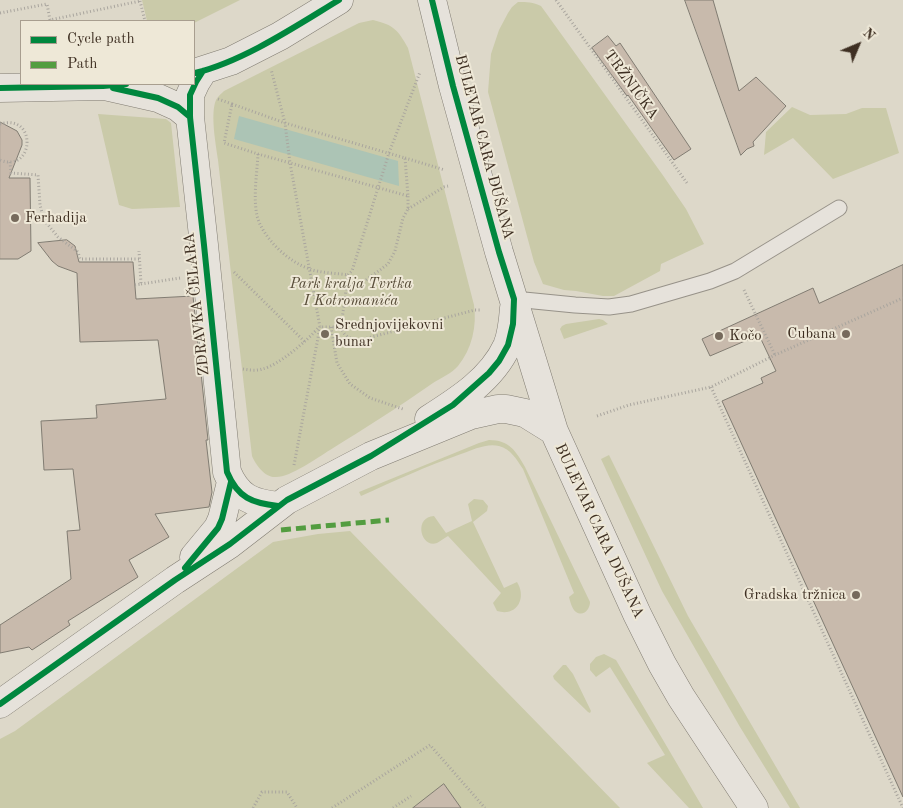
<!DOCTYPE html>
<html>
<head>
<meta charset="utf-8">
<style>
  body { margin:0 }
  #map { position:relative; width:903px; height:808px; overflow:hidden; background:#ddd8c9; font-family:"Old Standard TT",serif }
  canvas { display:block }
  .legend { position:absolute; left:20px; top:20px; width:175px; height:65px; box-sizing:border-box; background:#eee8d7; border:1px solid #a89e8f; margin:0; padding:6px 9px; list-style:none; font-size:15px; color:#3e2f22 }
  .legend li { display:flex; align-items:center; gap:10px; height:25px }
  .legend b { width:25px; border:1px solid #a89e8f }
  .north { position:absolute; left:833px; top:20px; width:50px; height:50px; -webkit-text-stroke:4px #eee8d7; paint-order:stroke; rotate:45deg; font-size:14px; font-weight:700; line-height:20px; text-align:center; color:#3e2f22 }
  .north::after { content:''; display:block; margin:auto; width:18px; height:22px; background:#3e2f22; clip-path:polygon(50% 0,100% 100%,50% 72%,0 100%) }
</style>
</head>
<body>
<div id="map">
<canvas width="903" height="808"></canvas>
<ul class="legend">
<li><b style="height:6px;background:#00873e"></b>Cycle path</li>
<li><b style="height:6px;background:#539d40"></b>Path</li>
</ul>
<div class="north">N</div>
</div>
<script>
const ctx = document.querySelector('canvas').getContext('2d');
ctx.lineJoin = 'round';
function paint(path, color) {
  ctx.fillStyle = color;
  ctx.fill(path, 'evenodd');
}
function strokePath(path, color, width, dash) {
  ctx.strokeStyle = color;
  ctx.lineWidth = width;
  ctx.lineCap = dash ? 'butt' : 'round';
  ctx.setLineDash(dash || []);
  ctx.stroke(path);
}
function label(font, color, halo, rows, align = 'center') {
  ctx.font = font + ' "Old Standard TT",serif';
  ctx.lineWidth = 4;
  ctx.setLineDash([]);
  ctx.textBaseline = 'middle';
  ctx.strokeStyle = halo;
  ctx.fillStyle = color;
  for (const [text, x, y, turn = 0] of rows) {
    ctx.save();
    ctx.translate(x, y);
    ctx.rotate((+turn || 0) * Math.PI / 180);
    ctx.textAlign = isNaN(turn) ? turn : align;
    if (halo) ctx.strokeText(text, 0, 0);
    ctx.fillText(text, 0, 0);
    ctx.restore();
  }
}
const green = new Path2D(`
  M142 0H240L194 23V21H147Z
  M518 2C527 2 533 2 541 6L662 174 686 209 704 244 661 264 660 271 614 296H603L576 291 564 290 543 284 534 262 488 92 491 54 499 30 508 13 512 7Z
  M373 20C394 25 398 30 408 48L474 305C477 326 472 349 458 366 452 373 441 378 433 383 399 407 365 428 330 450 317 458 291 477 276 477 265 478 256 465 252 456L218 160C216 145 210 114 216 100 218 96 222 93 224 91L359 23Z
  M792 107 810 115 846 114 862 108H886L899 153 833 179 793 138 764 155 766 132Z
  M98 114 166 119 171 123 180 207 132 209 119 205Z
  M599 319 603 320 608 324 564 339 560 329 562 326 566 324Z
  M489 440C509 440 516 451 525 467L590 602C590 609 584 617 576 612 572 609 570 601 569 597L574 593 523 469C516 459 511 449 499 446 486 443 473 450 461 454 427 466 394 481 361 496L359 492 479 443Z
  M609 455 688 616 800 808H790L740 727 662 591 601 459Z
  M474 499 483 500 488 506 487 511 473 522 504 588 517 582C527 598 517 617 497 611L493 603 501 593 448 536C444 538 441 541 437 543 421 549 413 517 434 516L446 533 472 521 468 504Z
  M350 531 620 808H0V739L15 731 273 542 318 534Z
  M604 654 616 660 703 808H689L647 763 665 755 610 667 596 677 590 670V664L596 657Z
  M563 665H566L573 674 591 711 590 713 588 712 554 679 553 676Z`);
const water = new Path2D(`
  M239 116 398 161 399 186 234 139Z`);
const building = new Path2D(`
  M685 0H713L739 91 756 77 786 106 753 142 754 146 747 149 741 155Z
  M608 36 616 46 620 43 691 149 674 160 628 95 627 96 592 48Z
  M0 122 17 131 22 140V145L9 178H30L31 251 18 259H0Z
  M67 240 75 246 79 262H133L136 299 193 296 208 440H206L212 492 209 507 155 514 169 537 129 560 138 577 68 621 70 625 32 650 29 647 0 653V625L71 579 67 531 80 530 73 469 44 470 41 421 97 418 96 405 166 399 158 340 80 342 77 273 58 266 52 261 38 243Z
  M903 265V797L722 401 763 383 761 378 776 371 759 335 710 356 702 339 813 288 819 303Z
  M444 784 461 808H413Z`);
const path = new Path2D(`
  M556 0 687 183
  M140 1 145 21
  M0 13 47 4 50 20 140 1
  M218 99 232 104
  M232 104 285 123 405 158 408 196 258 154 224 143Z
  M0 124C38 113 34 174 0 160
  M258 154C257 174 253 196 257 216 263 238 288 262 310 269 320 273 336 273 348 275L341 327H320L290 163 285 123 271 69
  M405 158 445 170
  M10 162 11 173 38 175 40 205 44 220 58 237 78 252 80 259H140
  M408 209 444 187 448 186
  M234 272 305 342
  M348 275 352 271 389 153 420 72
  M141 284 180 278
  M135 285 141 284 139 251
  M347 288 353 287 362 283 388 264 395 251 403 218 408 209V196
  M744 290 775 355
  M331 327 337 363 350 384 370 398 403 409
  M341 327C345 339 353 340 364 339L475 310H481
  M243 369C249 370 256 371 262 369 278 366 308 340 319 327
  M711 387 903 808
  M597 416 629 405 711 387 775 355 903 298
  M294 465 320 327
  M253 808 262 792H287L297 808
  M332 808 430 745 485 808
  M393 808 411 796`);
const lane = new Path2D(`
  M514 299 575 305 609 307 631 304 710 281 735 271 839 208`);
const secondary = new Path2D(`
  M432 0 453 86 499 252 554 431 637 614 662 664 681 697 754 808
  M203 71 196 82 190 95V117L204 245 227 472C238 498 252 503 278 506
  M194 73 231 61 280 36 339 0
  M105 86 158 98 178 107 190 117
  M0 88 103 86 126 84
  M429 419C459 400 492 379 507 346 512 334 513 321 514 308
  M194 557 218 528 222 519 231 482
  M0 704 175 580 230 544 287 500 371 456 471 415 498 409H506L525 413 554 431`);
const quiet = new Path2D(`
  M281 530 389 520`);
const cycleway = new Path2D(`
  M203 71 196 82 190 95V117L204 245 227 472C238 498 252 503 278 506
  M195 73C244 61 296 26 339 0
  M0 88 103 86 126 84
  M113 88 158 98 178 107 190 117
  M185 568 218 528 222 519 231 482
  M0 704 175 580 230 544 287 500 371 456 453 405 489 373 499 361 508 345 513 324 514 299 499 252 453 86 432 0`);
const markers = [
  [15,218,5,"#766a5c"],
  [325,334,5,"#766a5c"],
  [846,334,5,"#766a5c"],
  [719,336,5,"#766a5c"],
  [856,595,5,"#766a5c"]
];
const streetNames = [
  ["TRŽNIČKA",631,85,54],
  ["BULEVAR CARA DUŠANA",484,147,75],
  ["ZDRAVKA ČELARA",197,304,-96],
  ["BULEVAR CARA DUŠANA",599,531,65]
];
const poiNames = [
  ["Ferhadija",25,218],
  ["Srednjovijekovni",335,325],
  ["bunar",335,342],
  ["Cubana",836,334,"right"],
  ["Kočo",729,336],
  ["Gradska tržnica",846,595,"right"]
];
const parkNames = [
  ["Park kralja Tvrtka",351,284],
  ["I Kotromanića",351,301]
];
paint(green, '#cacaa9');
paint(water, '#acc4b5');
paint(building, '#c8baac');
strokePath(building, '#817c72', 1);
strokePath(lane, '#979289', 17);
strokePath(secondary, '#817c72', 29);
strokePath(path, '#a9a59e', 3, [1, 2.5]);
strokePath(lane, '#e6e2db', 15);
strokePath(secondary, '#e6e2db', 28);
strokePath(quiet, '#539d40', 5, [10, 5]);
strokePath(cycleway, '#00873e', 6);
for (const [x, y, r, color] of markers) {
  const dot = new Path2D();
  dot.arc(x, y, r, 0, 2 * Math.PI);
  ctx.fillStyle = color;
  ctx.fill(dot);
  strokePath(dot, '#eee8d7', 2);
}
label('15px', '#3e2f22', '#eee8d7', streetNames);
label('15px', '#3e2f22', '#eee8d7', poiNames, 'left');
label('italic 15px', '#574c38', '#eee8d7', parkNames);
</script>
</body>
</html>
